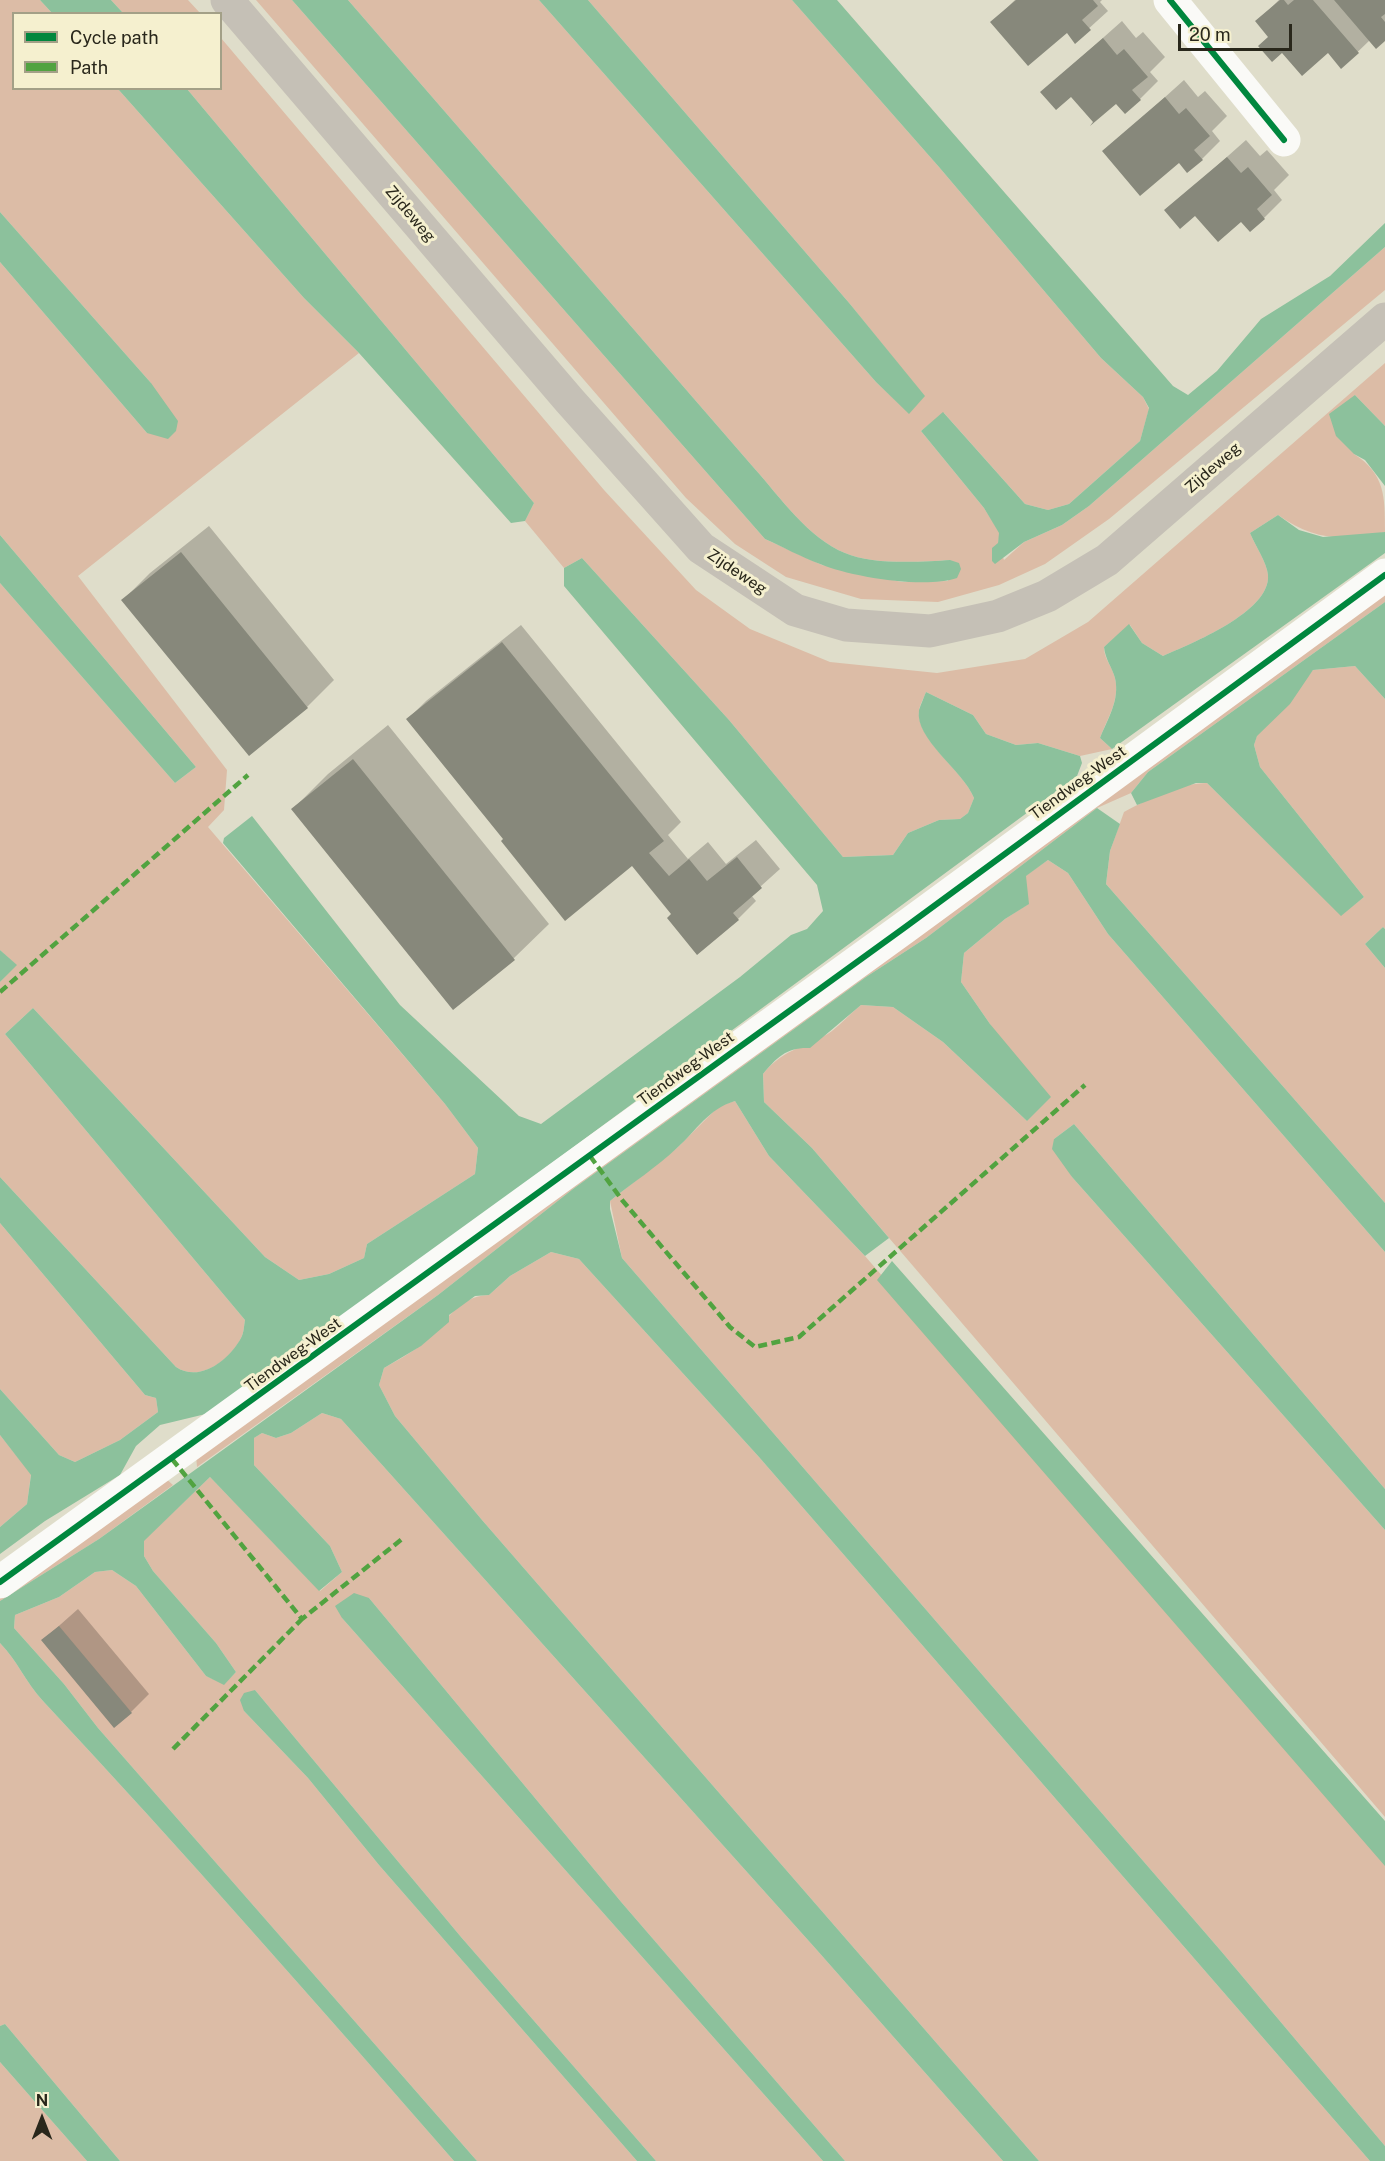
<!DOCTYPE html>
<html>
<head>
<meta charset="utf-8">
<style>
  body { margin:0 }
  #map { position:relative; width:1385px; height:2161px; overflow:hidden; background:#dfddca; font-family:"Public Sans",sans-serif }
  canvas { display:block }
  .legend { position:absolute; left:12px; top:12px; width:210px; height:78px; box-sizing:border-box; background:#f5f0cf; border:2px solid #a3a087; margin:0; padding:8px 10px; list-style:none; font-size:18px; color:#29271b }
  .legend li { display:flex; align-items:center; gap:12px; height:30px }
  .legend b { width:30px; border:2px solid #a3a087 }
  .north { position:absolute; left:12px; top:2089px; width:60px; height:60px; -webkit-text-stroke:4px #f5f0cf; paint-order:stroke; rotate:0deg; font-size:16px; font-weight:700; line-height:24px; text-align:center; color:#29271b }
  .north::after { content:''; display:block; margin:auto; width:21px; height:27px; background:#29271b; clip-path:polygon(50% 0,100% 100%,50% 72%,0 100%) }
  .scale { position:absolute; left:1178px; top:24px; width:114px; height:27px; box-sizing:border-box; border:3px solid #29271b; border-top:0; padding-left:8px; font-size:18px; line-height:21px; white-space:nowrap; color:#29271b; -webkit-text-stroke:4px #f5f0cf; paint-order:stroke }
</style>
</head>
<body>
<div id="map">
<canvas width="1385" height="2161"></canvas>
<ul class="legend">
<li><b style="height:8px;background:#00873e"></b>Cycle path</li>
<li><b style="height:8px;background:#51a340"></b>Path</li>
</ul>
<div class="north">N</div>
<div class="scale">20 m</div>
</div>
<script>
const ctx = document.querySelector('canvas').getContext('2d');
ctx.lineJoin = 'round';
function paint(path, color) {
  ctx.fillStyle = color;
  ctx.fill(path, 'evenodd');
}
function strokePath(path, color, width, dash) {
  ctx.strokeStyle = color;
  ctx.lineWidth = width;
  ctx.lineCap = dash ? 'butt' : 'round';
  ctx.setLineDash(dash || []);
  ctx.stroke(path);
}
function label(font, color, halo, rows, align = 'center') {
  ctx.font = font + ' "Public Sans",sans-serif';
  ctx.lineWidth = 6;
  ctx.setLineDash([]);
  ctx.textBaseline = 'middle';
  ctx.strokeStyle = halo;
  ctx.fillStyle = color;
  for (const [text, x, y, turn = 0] of rows) {
    ctx.save();
    ctx.translate(x, y);
    ctx.rotate((+turn || 0) * Math.PI / 180);
    ctx.textAlign = isNaN(turn) ? turn : align;
    if (halo) ctx.strokeText(text, 0, 0);
    ctx.fillText(text, 0, 0);
    ctx.restore();
  }
}
const green = new Path2D(`
  M0 0H40L52 13 14 14V88L118 89 304 298 359 353 78 576 227 770 224 810 208 827 445 1104 478 1148 475 1174 367 1244 364 1258 329 1274 299 1280 265 1257 33 1008 5 1034 245 1320C244 1325 244 1333 241 1338 230 1360 200 1383 176 1367L0 1177V982L16 965 0 950V583L175 783 196 767 0 535V262L147 433 151 383 0 212Z
  M111 0H188L200 13H123Z
  M256 0H292L765 539 822 565 902 582 948 581 950 560C921 562 871 565 845 553 808 538 780 497 754 468L348 0H539L876 382 909 413 924 396 850 304 588 0H792L939 167 1101 358 1143 397 1149 409 1140 441 1069 504 1048 510 1025 504 944 413 921 431 984 508 1000 533 998 543 1004 560 1024 542 1062 525 1089 506 1385 247V290L1109 519 1045 564 999 585 938 602 861 599 786 577 735 544 686 498Z
  M221 38 604 490 696 590 750 629 830 662 937 673 1025 659 1088 622 1385 363V426L1355 395 1354 454C1385 474 1385 496 1385 532 1344 542 1313 540 1278 515L1250 533C1255 545 1267 563 1268 575 1271 612 1190 644 1163 656L1142 643 1130 625 1104 647C1104 659 1112 666 1115 678 1120 700 1108 717 1100 738L1112 749 1080 756 1038 743 1016 745 986 734 973 715 926 692C924 698 920 704 919 710 915 739 963 770 974 798L968 813 960 819 939 820 908 833 893 855 843 857 729 720 582 558 564 568 525 521 534 503 187 89 220 88Z
  M1385 588V602L1148 772 1131 793 1097 808 926 938 866 977 573 1189 438 1295 197 1467 196 1455Z
  M1355 666 1385 699V929L1383 927 1365 944 1385 968V1203L1106 884 1110 851 1124 812C1148 799 1180 783 1207 783L1341 915 1364 897 1260 767 1254 745 1257 735 1313 670Z
  M1048 860 1068 873 1108 934 1385 1252V1489L1074 1124 1054 1139 1072 1177 1385 1530V1817L812 1148 764 1102 763 1074C786 1046 806 1049 832 1031 842 1023 851 1013 861 1005L893 1007 943 1042 1027 1121 990 1024 961 982 964 953 1005 919 1028 904 1025 876Z
  M735 1101 769 1156 865 1256 1385 1859V2146L1221 1951 622 1258 610 1201 677 1148 719 1106Z
  M0 1223 145 1395 156 1398 158 1412 120 1440 75 1462 59 1455 0 1389Z
  M551 1252 579 1259 759 1457 1370 2161H1039L482 1520 395 1416 379 1385 384 1368C396 1361 409 1354 420 1346 444 1328 455 1296 489 1295L510 1276Z
  M322 1413 341 1419 816 1949 1003 2161H845L622 1903 369 1598 342 1618 823 2161H656L461 1937 255 1690 244 1711 308 1778 379 1865 637 2161H477L98 1728 64 1684 14 1628 15 1615 59 1597 95 1572 112 1570 136 1586 206 1676 224 1684 236 1672 216 1643 153 1571 144 1556 143 1541 210 1477 320 1591 342 1572 330 1546 254 1465V1438L262 1433 276 1438 291 1433Z
  M0 1435 31 1474 27 1504 0 1527Z
  M164 1477 173 1485 99 1539 0 1601V1592Z
  M0 1643C17 1660 26 1683 43 1701 183 1851 319 2006 454 2161H120L5 2024 0 2026Z
  M0 2062 87 2161H0Z`);
const water = new Path2D(`
  M40 0H111L123 13H52Z
  M292 0H348L754 468C780 497 808 538 845 553 871 565 921 562 950 560L959 563 961 569 957 578C925 589 851 577 820 564 801 557 783 547 765 539Z
  M539 0H588L850 304 925 396 909 414 876 382Z
  M792 0H837L1173 386 1188 395 1217 371 1261 319 1330 276 1385 223V247L1089 506 1062 525 1024 542 995 564 992 561V548L998 543 999 533 984 508 921 431 943 412 1025 504 1048 510 1069 504 1140 441 1149 408 1143 397 1101 358 939 167Z
  M118 89H187L534 503 525 521 511 523 359 353 304 298Z
  M0 212 151 383 178 421 176 431 168 439 147 433 0 262Z
  M1355 395 1385 426V486L1365 460 1354 454 1336 436 1329 414Z
  M1278 515 1299 530 1323 537 1385 532V553L1112 749 1100 738C1108 718 1120 700 1115 678 1112 667 1105 659 1104 647L1129 624 1142 643 1163 656C1190 644 1271 612 1268 575 1267 563 1255 545 1250 533Z
  M0 535 196 767 175 783 0 583Z
  M582 558 729 720 843 857 893 855 908 833 939 820 960 819 968 813 974 798C963 770 914 739 919 710 921 704 924 697 926 692L973 715 986 734 1016 745 1038 743 1080 756 1082 763 1077 776 214 1412 160 1425 136 1446 120 1475 45 1521 0 1554V1527L27 1504 31 1475 0 1435V1389L59 1455 75 1462 120 1440 158 1412 156 1398 145 1395 0 1223V1177L176 1367C200 1383 229 1360 241 1338 244 1333 244 1325 245 1320L5 1034 33 1008 265 1257 299 1280 329 1274 364 1258 367 1244 475 1174 478 1148 445 1104 223 843 224 838 252 816 400 1005 519 1116 541 1124 740 977 791 935 807 929 823 911 817 885 564 586V568Z
  M1385 602V699L1355 666 1313 670 1290 704 1257 736 1254 745 1260 767 1364 897 1341 916 1207 783H1196L1137 805 1131 793 1148 772Z
  M1097 808 1120 824 1110 851 1106 884 1385 1203V1252L1108 934 1068 873 1048 860 1026 876 1029 904 1005 919 964 953 961 982 990 1024 1051 1097 1027 1121 943 1042 893 1007 861 1005 810 1048C787 1047 777 1057 763 1074L764 1102 812 1148 889 1238 865 1256 769 1156 735 1101C708 1109 697 1130 677 1148 657 1167 632 1183 610 1201V1209L622 1258 1221 1951 1385 2146V2161H1370L759 1457 579 1259 551 1252 510 1276 489 1295 475 1296 449 1315V1322L421 1346 384 1368 379 1385 395 1416 482 1520 1039 2161H1003L816 1949 341 1419 322 1413 291 1433 276 1438 262 1433 254 1438V1465L330 1546 342 1572 319 1591 210 1477 144 1541V1556L153 1571 216 1643 236 1672 224 1685 206 1676 136 1586 112 1570 95 1572 59 1597 15 1615 14 1628 64 1684 98 1728 477 2161H454C319 2006 183 1851 43 1701 26 1683 17 1660 0 1643V1601L99 1539 438 1295 573 1189 866 977 926 938Z
  M1383 927 1385 929V968L1365 944Z
  M0 950 17 965 0 982Z
  M1074 1124 1385 1489V1530L1072 1177 1052 1149 1054 1139Z
  M892 1261 1385 1821V1866L877 1280Z
  M354 1593 369 1598 622 1903 845 2161H823L342 1618 335 1606Z
  M255 1690 461 1937 656 2161H637L379 1865 308 1778 244 1711 240 1700 244 1693Z
  M5 2024 120 2161H87L0 2062V2026Z`);
const shadow = new Path2D(`
  M1015 0H1102L1100 2 1108 11 1075 41 1067 31 992 22Z
  M1279 0H1385V39L1370 40 1342 67 1328 51H1282L1257 21Z
  M1122 21 1136 38 1143 32 1165 57 1150 72 1158 81 1140 99 1125 112 1117 102 1042 92Z
  M1184 80 1198 97 1205 91 1227 116 1212 131 1220 141 1202 159 1187 171 1179 161 1104 152Z
  M1246 140 1260 156 1267 150 1289 175 1274 190 1282 200 1264 218 1250 230 1241 220 1166 211Z
  M209 526 334 680 307 707 249 754 123 600 150 573Z
  M521 625 681 822 668 835 688 859 708 842 726 864 756 840 780 869 751 895 756 901 738 919 673 914 632 864 505 839 408 719 426 701Z
  M388 725 549 924 514 958 453 1008 293 809 328 774Z
  M78 1609 149 1694 131 1712 43 1640Z`);
const building = new Path2D(`
  M1016 0H1093L1098 6 1082 20 1091 30 1075 44 1067 33 1028 66 990 22Z
  M1280 0H1284L1288 5 1294 0H1313L1359 53 1341 69 1328 53 1302 76 1282 53 1272 62 1258 46 1268 37 1255 21Z
  M1334 0H1385V14L1381 17 1385 22V41L1376 49Z
  M1103 38 1117 55 1124 49 1148 77 1132 90 1141 100 1125 114 1116 104 1090 126 1093 122 1071 97 1056 110 1040 92Z
  M1165 97 1179 114 1186 108 1210 136 1194 150 1203 160 1187 173 1179 163 1140 196 1102 151Z
  M1227 157 1241 173 1248 167 1272 195 1257 209 1265 219 1250 232 1241 222 1218 242 1195 216 1180 229 1164 210Z
  M181 552 308 708 249 756 121 600Z
  M502 642 664 841 649 853 669 876 689 859 707 881 737 857 762 888 733 913 739 920 697 955 667 918 671 914 632 866 565 921 501 841 503 839 406 719Z
  M353 759 515 960 453 1010 291 809Z
  M59 1626 132 1713 114 1728 41 1640Z`);
const minor = new Path2D(`
  M1170 0 1284 140
  M0 1582 904 928 1385 575`);
const major = new Path2D(`
  M227 0 569 400 701 548 795 610 846 625 930 631 998 616 1047 596 1107 560 1385 319`);
const quiet = new Path2D(`
  M0 992 248 775
  M590 1156 622 1200 730 1327 755 1347 799 1337 1085 1085
  M172 1459 302 1619 402 1539
  M173 1749 302 1619`);
const cycleway = new Path2D(`
  M1170 0 1284 140
  M0 1582 904 928 1385 575`);
const streetNames = [
  ["Zijdeweg",410,214,50],
  ["Zijdeweg",1213,468,-41],
  ["Zijdeweg",737,572,34],
  ["Tiendweg-West",1078,783,-36],
  ["Tiendweg-West",686,1069,-36],
  ["Tiendweg-West",293,1355,-36]
];
paint(green, '#dcbca6');
paint(water, '#8cc19c');
paint(shadow, '#0003');
paint(building, '#87887b');
strokePath(minor, '#fafaf7', 33);
strokePath(major, '#c5c0b6', 33);
strokePath(quiet, '#51a340', 4.5, [9, 4.5]);
strokePath(cycleway, '#00873e', 6);
label('16px', '#29271b', '#f5f0cf', streetNames);
</script>
</body>
</html>
